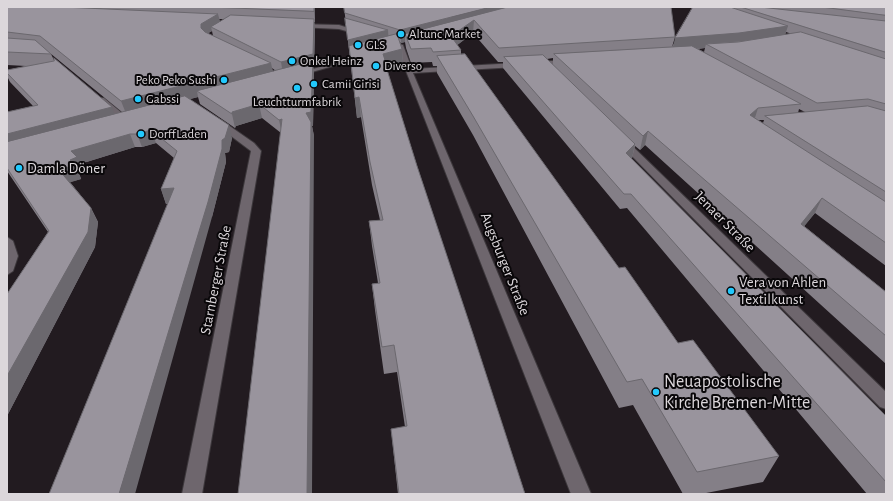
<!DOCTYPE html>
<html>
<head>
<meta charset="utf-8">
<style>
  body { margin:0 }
  #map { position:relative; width:893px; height:501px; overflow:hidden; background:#221b20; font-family:"Alegreya Sans",sans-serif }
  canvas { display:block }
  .frame { position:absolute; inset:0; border:8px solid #dcd7db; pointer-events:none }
</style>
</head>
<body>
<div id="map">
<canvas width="893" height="501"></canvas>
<div class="frame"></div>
</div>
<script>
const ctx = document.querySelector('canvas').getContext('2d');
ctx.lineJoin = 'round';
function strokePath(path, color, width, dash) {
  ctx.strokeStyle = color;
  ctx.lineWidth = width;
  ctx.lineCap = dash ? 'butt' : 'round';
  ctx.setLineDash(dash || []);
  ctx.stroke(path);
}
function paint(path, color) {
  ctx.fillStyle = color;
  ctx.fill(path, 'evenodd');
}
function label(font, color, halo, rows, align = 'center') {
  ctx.font = font + ' "Alegreya Sans",sans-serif';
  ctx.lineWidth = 4;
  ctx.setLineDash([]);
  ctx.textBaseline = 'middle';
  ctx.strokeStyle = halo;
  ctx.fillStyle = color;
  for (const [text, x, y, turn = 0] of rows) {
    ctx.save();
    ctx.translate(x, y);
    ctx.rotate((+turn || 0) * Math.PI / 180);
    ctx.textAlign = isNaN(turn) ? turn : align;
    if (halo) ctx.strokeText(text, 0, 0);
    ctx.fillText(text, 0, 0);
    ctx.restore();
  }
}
const minor = new Path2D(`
  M296 24 339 25 364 33 361 35 339 29 298 27Z
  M389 41 403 45 412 69 568 60 571 62 568 64 413 73 591 494H571L406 71 398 47 387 44 386 43Z
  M98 98H104L129 119V123H123L98 102Z
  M215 120H221L254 143 261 151 202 494H182L251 151 215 124Z
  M623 139 626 140 886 392V409L880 407 620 144 619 142Z
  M7 237 13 241 18 256 13 271 7 275Z`);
const tertiary = new Path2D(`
  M363 55 368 56 298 76 295 74Z`);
const wall = new Path2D(`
  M7 7H315V22H314L315 29 314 66H313L314 73 313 126H312L314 136 281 133 262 118 236 126 235 128 200 104 198 97 190 99 232 138 229 152 225 153 226 162 212 217 168 204H166L161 189 174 158 156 143 142 147H135L80 164 83 171 79 173 81 179 70 182 91 208 98 222 95 247 7 416V294L48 232 7 171V112L33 106 10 82 7 76V70L26 66 7 65ZM219 19H225L220 22ZM212 31 213 36 208 33ZM44 48 45 49 122 112 114 114 54 60 51 54ZM272 68 276 71 273 72Z
  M344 7 675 37 672 47 693 7H886V266L815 213 804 226 886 292V364L645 145 640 150 635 146 632 158 631 159 886 416V494H867L627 208 620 209 503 68V62H498L473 33 457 45 461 50V55L619 268 678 343 779 456 763 482 701 494H683L633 405 619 408 473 135 437 73V66H433L432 62 411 63 406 48 405 42 401 43 400 42 402 49 403 66 387 70 417 166 525 494H398L391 429 405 427 397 372 384 374 375 310 372 284 378 283 372 246 369 221 380 220 372 185 361 117 357 118ZM786 32 792 34 785 35ZM705 48 704 52 698 49ZM553 58V65L547 59ZM799 109 805 112 798 113ZM758 120H764L763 123Z`);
const shadedWall = new Path2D(`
  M92 7H103V8L94 12Z
  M314 7H315V22L314 11Z
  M491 7H534L474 20 473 33 451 50 405 34V42L401 43 400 30Z
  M218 14 221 25 211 27 212 31 204 36 201 28V24Z
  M314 19 315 29 314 66H313L314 73 313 126H312L314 136 312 494H307L283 74 281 62Z
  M788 26 784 38 706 44 705 48 672 51 675 38Z
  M388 30 389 46H349L350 57 348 40Z
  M402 49 403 66 386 70 385 78 383 54Z
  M271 63 274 77 197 91 198 97 127 116 121 101Z
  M359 97 361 117 357 118 355 98Z
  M259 104 262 118 236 126 235 128 232 114V112Z
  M112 107 116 119 7 148V134Z
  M758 108 754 121 750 115Z
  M282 119V134L279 120Z
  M229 125 232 138 229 152 225 153 226 162 212 217 135 494H119L222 140Z
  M151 130 156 143 142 147 137 134Z
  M648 131 645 145 640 150 643 136Z
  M130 134 135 147 80 164 83 171 79 173 81 179 65 184 59 170 70 160 71 151Z
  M635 144 632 158 623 167 626 153Z
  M174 188 179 202 166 204 161 189Z
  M822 198 815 213 794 239 801 224Z
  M91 208 98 222 95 247 7 416V376Z`);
const building = new Path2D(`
  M7 7H62L218 14 201 24V28L205 32 271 63 121 101 40 36 7 32Z
  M210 7H314V11Z
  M344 7H491L400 30 345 13Z
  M508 7H671L675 37 499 48 474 20 451 36 461 50 433 52 431 48 411 49 405 34Z
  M693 7H730L788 26 739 33 675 38Z
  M741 7H760L886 21V52Z
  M822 7H886V15Z
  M231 15 314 19 313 54 281 62 211 27Z
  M345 18 388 30 348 40Z
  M801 32 886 59V104L868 99 817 103 706 44 738 42Z
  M397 34 402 49 383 54 385 60H384L417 166 473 334 525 494H399L391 429 407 426 394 345 382 347 372 284 380 283 369 221 383 220 370 162 359 97 355 98 349 46Z
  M7 38 35 40 51 54 7 52Z
  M692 46 801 104 758 108 750 115 886 202V243L822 198 801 224 886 292V336L648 131 643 136 554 54Z
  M465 54 619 268 625 267 678 343 693 340 779 456 697 472 642 379 627 382 473 116 437 56Z
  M543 55 635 144 626 153 886 416V482L631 194H624L504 57Z
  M54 58 112 107 7 134V112L38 105 7 73V70L54 61Z
  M313 61 311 112 306 113 311 122 307 494H238L282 119 279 120 259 104 232 112V114L197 91Z
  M185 96 229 125 225 138 222 140V149L208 202 119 494H49L174 188 161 189 177 151 151 130 137 134H130L71 151 77 157 70 160 75 165 59 170 91 208 88 232 7 376V294L49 231 7 168V142Z
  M868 106 886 111V192L765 116Z`);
const markers = [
  [401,34,4,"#22c9fd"],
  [358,45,4,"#22c9fd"],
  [292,61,4,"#22c9fd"],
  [376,66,4,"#22c9fd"],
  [224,80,4,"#22c9fd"],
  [314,84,4,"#22c9fd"],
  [297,88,4,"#22c9fd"],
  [138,99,4,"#22c9fd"],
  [141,134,4,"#22c9fd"],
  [19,168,4,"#22c9fd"],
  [731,291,4,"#22c9fd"],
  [656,392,4,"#22c9fd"]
];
const farPoinames = [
  ["Altunc Market",409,34],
  ["GLS",366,45],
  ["Onkel Heinz",300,61],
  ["Diverso",384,66],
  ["Peko Peko Sushi",216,80,"right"],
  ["Camii Girisi",322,84],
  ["Gabssi",146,99],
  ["Leuchtturmfabrik",297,102,"center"],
  ["DorffLaden",149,134]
];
const poiNames = [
  ["Damla Döner",27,168],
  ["Vera von Ahlen",739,282],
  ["Textilkunst",739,299]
];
const streetNames = [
  ["Jenaer Straße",725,222,45],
  ["Augsburger Straße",505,264,68],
  ["Starnberger Straße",216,280,-79]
];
const nearPoinames = [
  ["Neuapostolische",664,382],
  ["Kirche Bremen-Mitte",664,403]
];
strokePath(minor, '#3d383c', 2);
strokePath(tertiary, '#3d383c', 2);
paint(minor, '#6e666d');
paint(tertiary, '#6e666d');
paint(wall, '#847f87');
paint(shadedWall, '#6b686e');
paint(building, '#99949d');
strokePath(building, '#6b686e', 1);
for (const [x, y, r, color] of markers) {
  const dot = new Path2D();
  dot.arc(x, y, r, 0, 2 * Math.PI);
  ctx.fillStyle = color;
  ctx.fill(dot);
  strokePath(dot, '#090709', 1.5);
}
label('13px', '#dcd7db', '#090709', farPoinames, 'left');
label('15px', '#dcd7db', '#090709', poiNames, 'left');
label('15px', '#dcd7db', '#090709', streetNames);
label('18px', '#dcd7db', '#090709', nearPoinames, 'left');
</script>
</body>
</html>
